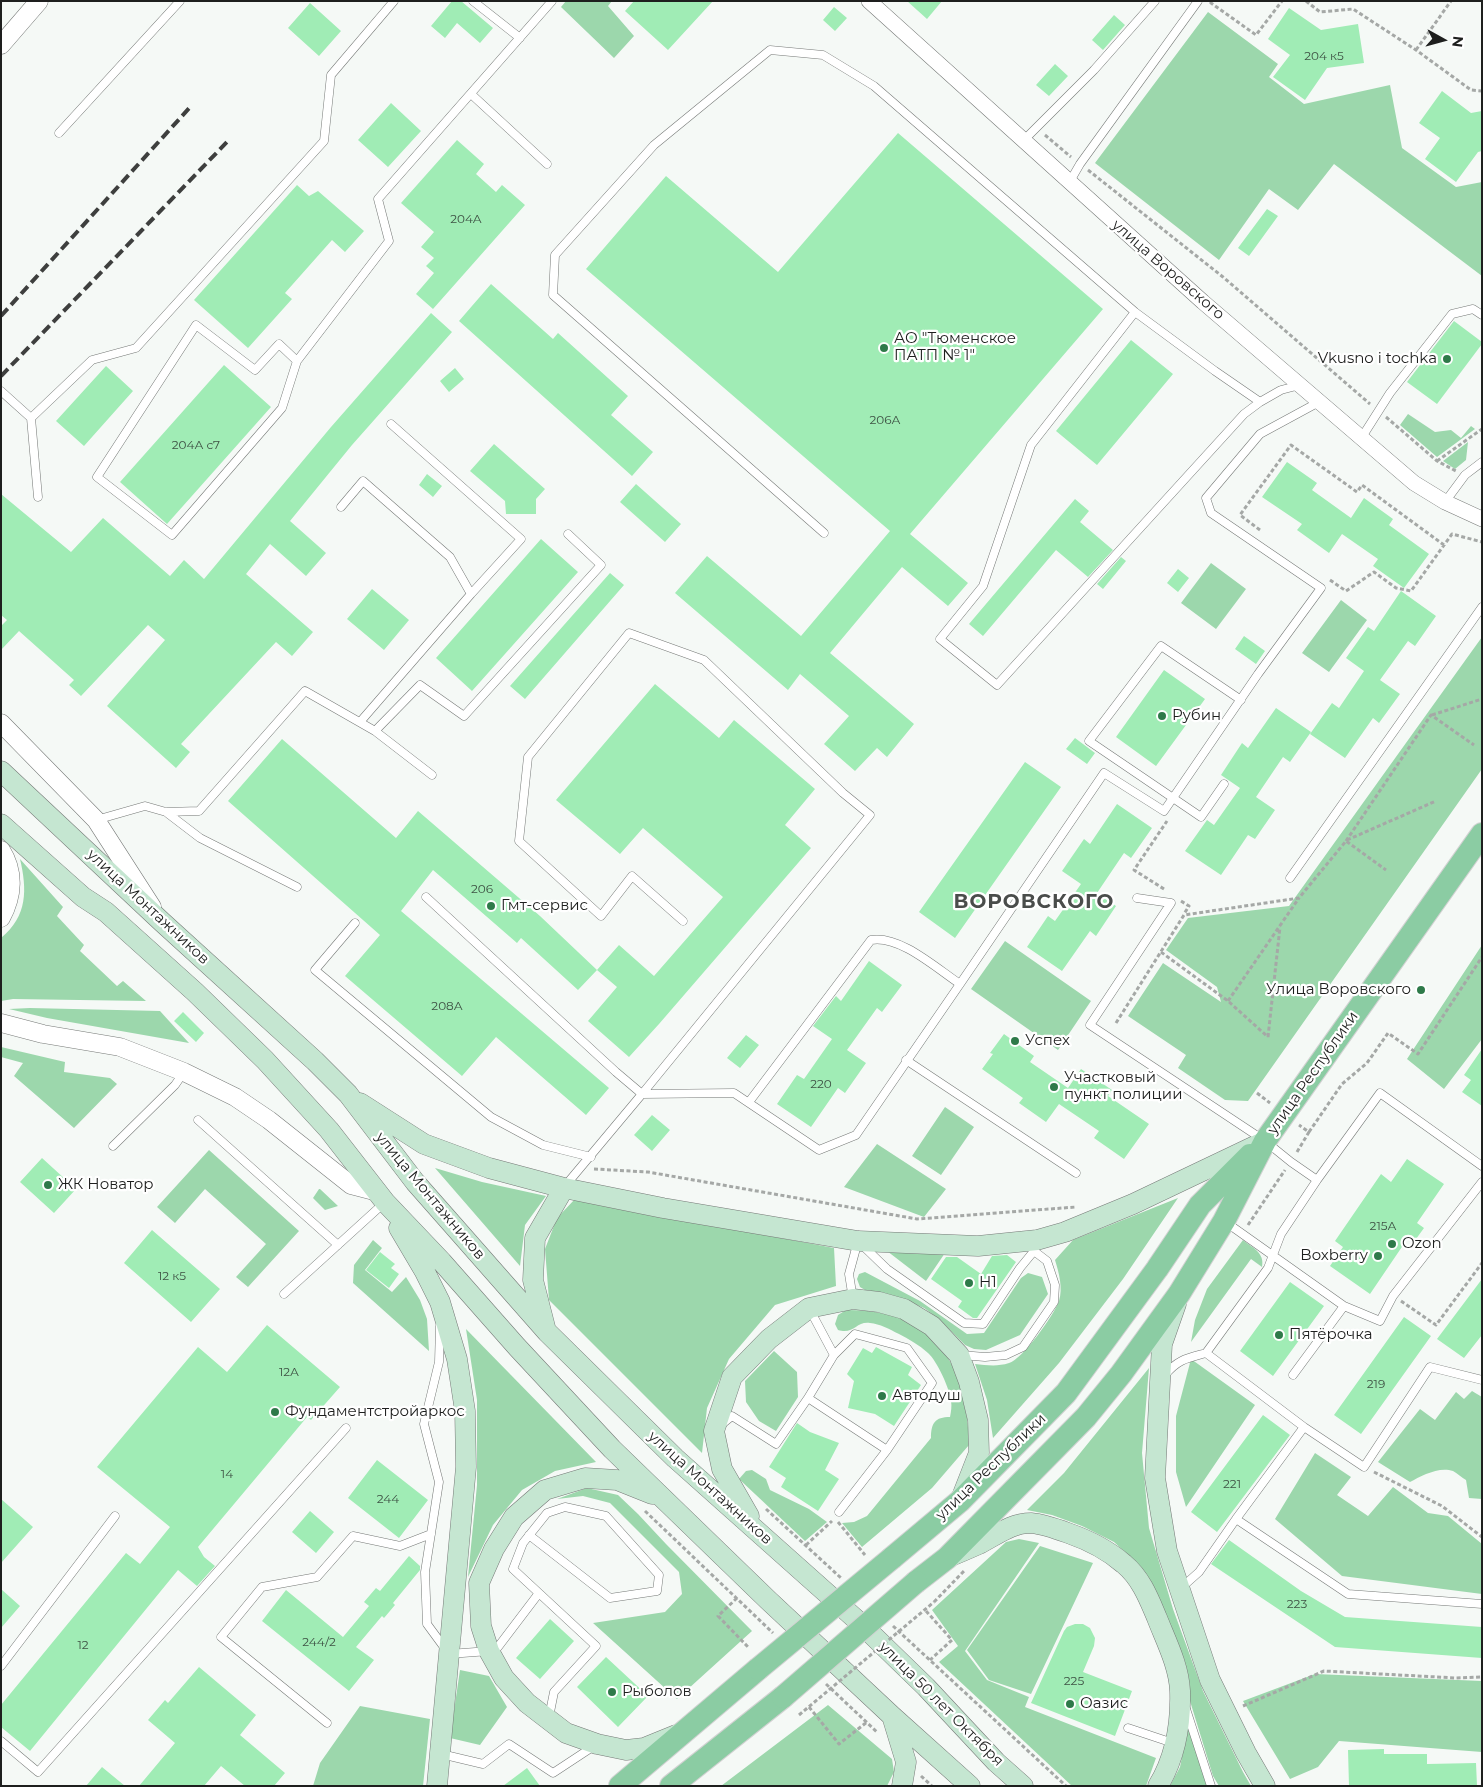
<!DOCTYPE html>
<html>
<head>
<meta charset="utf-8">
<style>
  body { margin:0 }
  #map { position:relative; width:1483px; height:1787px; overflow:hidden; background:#f5f9f6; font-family:Montserrat,sans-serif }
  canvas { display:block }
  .frame { position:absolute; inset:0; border:2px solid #1e1f1e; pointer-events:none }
  .north { position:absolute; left:1418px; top:15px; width:50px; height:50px; -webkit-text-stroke:4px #fff; paint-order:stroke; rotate:97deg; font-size:14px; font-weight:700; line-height:20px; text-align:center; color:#1e1f1e }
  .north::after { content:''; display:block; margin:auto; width:18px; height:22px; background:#1e1f1e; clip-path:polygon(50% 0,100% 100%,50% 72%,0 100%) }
</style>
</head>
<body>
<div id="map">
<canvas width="1483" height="1787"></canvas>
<div class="frame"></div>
<div class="north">N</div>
</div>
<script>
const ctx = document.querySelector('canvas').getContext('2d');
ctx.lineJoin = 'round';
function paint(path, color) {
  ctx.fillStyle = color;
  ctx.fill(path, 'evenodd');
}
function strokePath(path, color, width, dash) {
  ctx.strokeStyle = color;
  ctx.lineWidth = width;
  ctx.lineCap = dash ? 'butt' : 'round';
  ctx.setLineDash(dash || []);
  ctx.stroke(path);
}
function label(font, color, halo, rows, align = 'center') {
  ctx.font = font + ' Montserrat,sans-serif';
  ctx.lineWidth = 4.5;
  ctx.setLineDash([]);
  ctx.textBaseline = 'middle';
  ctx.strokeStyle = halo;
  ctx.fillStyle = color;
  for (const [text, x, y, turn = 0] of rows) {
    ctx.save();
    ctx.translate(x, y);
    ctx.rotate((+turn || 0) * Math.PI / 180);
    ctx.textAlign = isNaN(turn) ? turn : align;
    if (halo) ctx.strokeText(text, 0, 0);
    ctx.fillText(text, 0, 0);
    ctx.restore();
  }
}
const green = new Path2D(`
  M566 1H612L608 6 634 36 614 58 561 7Z
  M1208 12 1278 64 1269 77 1304 104 1390 85 1402 148 1456 187 1482 182V276L1334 164 1298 210 1269 189 1219 260 1095 163Z
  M1408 414 1435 432 1451 430 1461 438 1471 426 1475 429 1437 457 1400 425Z
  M1468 442 1466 460 1455 469 1443 461Z
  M1211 563 1246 589 1216 629 1181 603Z
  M1341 600 1367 620 1329 672 1302 653Z
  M1482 637V769L1248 1101 1225 1100 1178 1068 1186 1055 1128 1016 1163 963 1221 1002 1217 987 1166 950 1188 918 1289 906Z
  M20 859 63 907 57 916 84 945 80 951 117 986 123 981 146 1001 13 999 1 1001V938C28 916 27 889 20 859Z
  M1005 941 1091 1001 1058 1050 971 989Z
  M1482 945V1039L1444 1089 1407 1059Z
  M30 1008 160 1011 189 1043 47 1018 9 1009Z
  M1 1047 65 1062 64 1072 110 1078 117 1084 74 1128 14 1076 23 1063 1 1057Z
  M945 1107 974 1127 941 1175 912 1156Z
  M877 1144 946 1189 924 1217 844 1187Z
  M209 1150 299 1231 248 1287 236 1277 266 1244 205 1189 175 1223 157 1207Z
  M435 1168 482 1182 546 1196 525 1225 520 1266Z
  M319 1189H320L338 1206 325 1210 313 1198Z
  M1178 1198 1123 1279 1059 1363 993 1438 987 1400 975 1364C986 1365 997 1367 1009 1363 1022 1360 1054 1315 1059 1301 1063 1288 1059 1273 1055 1260L1073 1240Z
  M575 1199 834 1248 836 1286 775 1305 729 1359 707 1408 702 1453 549 1300 545 1249 557 1218Z
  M373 1240 382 1248 365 1270 392 1292 406 1277 420 1300 427 1319 429 1351 353 1283 354 1265Z
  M1243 1240C1253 1248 1265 1253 1262 1267L1251 1259 1191 1342 1195 1320 1207 1289Z
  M887 1251 945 1253 926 1281Z
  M865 1272 920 1301 967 1334 984 1333 1021 1278 1028 1273 1042 1277 1048 1294 1020 1335 986 1350 974 1349 965 1345 940 1320 924 1308 903 1299 884 1293 865 1290 860 1287 857 1279 859 1274Z
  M846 1310C933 1309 968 1363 969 1445L932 1488 862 1547 842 1523 854 1522 867 1516 931 1438C931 1423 935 1417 950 1417 951 1412 952 1406 951 1401 950 1389 937 1361 928 1353 919 1345 909 1339 899 1334 889 1329 880 1324 870 1323 856 1321 854 1335 838 1330L835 1324 838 1315Z
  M466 1329 596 1462 555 1471 522 1490 493 1525 468 1577 477 1485V1400Z
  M774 1351 797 1372 798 1397 776 1431 759 1421 746 1402 745 1381Z
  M1191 1359 1255 1405 1186 1507 1176 1472V1416Z
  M1149 1368 1142 1453 1149 1528 1173 1609 1203 1691 1243 1772 1251 1786H1219L1213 1776 1190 1701 1176 1646 1138 1564 1114 1542 1082 1526 1052 1515 1027 1510 1064 1473Z
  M1472 1391 1482 1397V1499L1469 1498 1466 1480C1462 1478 1457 1473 1453 1471 1439 1466 1421 1476 1410 1482L1378 1462 1420 1409 1435 1420 1456 1392 1464 1399Z
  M1315 1453 1351 1477 1337 1495 1368 1516 1393 1487 1428 1513 1448 1516 1482 1544V1594L1342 1576 1275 1519Z
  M752 1470 766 1479 770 1490 809 1509 827 1522 805 1541 739 1479 746 1471Z
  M587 1488 618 1495 638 1514 666 1544 752 1631 677 1699 593 1623 665 1612 682 1594 679 1572 610 1503 583 1496 557 1499Z
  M1019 1539 1039 1543 965 1651 987 1680 1029 1697 1025 1707 1156 1758 1146 1786H1072L939 1662 958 1646 932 1610 1006 1542Z
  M1040 1546 1093 1563 1031 1694 989 1680 967 1650Z
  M460 1670 489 1676 507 1707 480 1745 450 1738Z
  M1315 1674 1482 1681V1752L1339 1741 1318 1767 1290 1779 1243 1701Z
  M828 1705 892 1759 894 1772 887 1786H721Z
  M360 1706 430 1719 423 1786H313L320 1763Z
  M1188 1727 1207 1786H1170L1180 1767Z`);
const building = new Path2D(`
  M452 1H461L493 28 480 43 457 23 445 38 431 26Z
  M634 1H713L668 50 625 11Z
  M907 1H942L927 19Z
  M310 3 341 31 319 56 288 28Z
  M834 7 847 18 835 31 823 20Z
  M1289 8 1321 30 1358 24 1364 63 1327 68 1305 100 1273 77 1290 55 1268 39Z
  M1114 15 1125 25 1103 50 1092 40Z
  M1055 64 1068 76 1049 96 1036 85Z
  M1442 91 1471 113 1482 111V151L1478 152 1456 182 1425 159 1440 138 1419 123Z
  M391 103 421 131 388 167 358 140Z
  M898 133 1103 309 910 534 968 583 948 606 902 567 830 653 914 724 887 757 877 748 855 771 824 744 849 716 800 674 788 690 675 593 707 556 801 636 890 531 586 269 666 176 778 272Z
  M457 140 484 164 476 174 496 192 502 185 525 205 433 309 416 294 434 273 426 266 434 258 421 247 434 232 401 203Z
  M297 185 309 196 318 191 364 231 345 252 332 240 285 293 292 299 248 348 194 300Z
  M1267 209 1278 216 1249 256 1238 248Z
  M491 284 553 339 558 333 628 396 611 415 653 452 632 476 459 321Z
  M431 313 452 332 352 445 290 521 326 553 306 576 270 544 246 574 313 632 292 656 276 642 181 744 190 752 176 768 107 706 165 640 148 625 81 696 69 685 74 680 19 631 1 650V626L7 620 1 615V494L71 552 103 518 170 576 184 560 204 579 331 427Z
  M1454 321 1482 342V344L1437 404 1407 382Z
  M1131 340 1173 374 1097 465 1056 431Z
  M224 365 271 407 167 524 120 482Z
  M106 366 133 391 84 446 56 421Z
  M455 368 464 379 449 392 440 381Z
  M494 444 545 489 536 499V514H506L505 501 470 471Z
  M1287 462 1317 483 1312 490 1351 518 1364 498 1393 519 1389 525 1429 554 1404 588 1373 566 1378 559 1342 534 1329 553 1297 530 1302 524 1262 497Z
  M427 474 442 486 433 497 419 485Z
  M636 484 681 524 665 542 620 502Z
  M1075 499 1089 511 1080 522 1113 550 1088 577 1056 550 983 636 969 624Z
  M541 539 578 572 472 691 436 658Z
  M1121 557 1126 561 1103 589 1097 584Z
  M1178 569 1189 578 1178 592 1167 583Z
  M610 573 624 585 525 699 510 686Z
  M372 589 409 620 384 650 347 619Z
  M1401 591 1436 616 1415 646 1408 641 1380 680 1400 694 1379 723 1373 718 1345 758 1310 734 1332 703 1339 708 1364 671 1346 658 1368 627 1374 631Z
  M1244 636 1265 651 1256 664 1235 649Z
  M1164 670 1205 699 1156 766 1116 737Z
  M655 684 719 738 734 720 815 789 785 825 811 848 659 1024 629 1057 588 1021 617 987 597 970 619 945 654 976 723 897 643 828 620 854 556 800Z
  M1276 708 1311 732 1290 762 1283 757 1256 797 1275 810 1255 839 1248 835 1221 875 1185 851 1207 820 1214 825 1240 788 1221 775 1242 743 1248 748Z
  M1075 738 1095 753 1087 764 1066 749Z
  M282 739 396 838 418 811 540 916 597 970 578 990 521 938 517 943 433 870 401 911 609 1088 586 1115 496 1037 462 1076 345 976 380 935 228 801Z
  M1025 762 1061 787 955 938 919 912Z
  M1117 804 1152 828 1131 858 1124 853 1097 893 1116 906 1096 936 1090 931 1062 971 1027 947 1048 916 1055 921 1081 884 1062 871 1084 839 1090 844Z
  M869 961 902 985 882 1012 877 1008 847 1050 866 1063 845 1093 838 1088 811 1127 777 1104 797 1075 804 1079 832 1039 813 1026 836 996 841 1001Z
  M183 1012 204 1033 196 1042 174 1021Z
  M1004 1034 1034 1056 1030 1062 1068 1088 1081 1069 1112 1090 1108 1096 1149 1124 1124 1159 1094 1138 1099 1131 1059 1104 1046 1122 1019 1103 1023 1098 982 1069 993 1054 990 1053Z
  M746 1035 759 1045 740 1068 727 1058Z
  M1482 1049V1106L1462 1092 1471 1080 1464 1075Z
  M652 1115 670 1130 652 1151 634 1135Z
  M42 1158 76 1189 54 1213 20 1182Z
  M1407 1159 1444 1184 1417 1223 1424 1228 1416 1239 1410 1235 1370 1294 1330 1266 1343 1247 1335 1241 1381 1174 1391 1182Z
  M152 1230 220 1289 191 1322 124 1263Z
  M380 1252 395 1264 391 1268 399 1274 389 1288 366 1270Z
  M1007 1255 1016 1262 977 1318H973L958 1307 962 1301 931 1279 946 1257H957L981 1274 992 1256Z
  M1482 1279V1335L1464 1358 1437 1339Z
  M1290 1282 1324 1306 1273 1376 1240 1351Z
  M1404 1317 1431 1336 1361 1434 1334 1415Z
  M267 1325 340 1387 311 1420 307 1417 198 1547 204 1557 215 1566 197 1586 178 1570 30 1751 1 1727V1705L126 1553 140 1564 170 1527 97 1467 198 1347 227 1372Z
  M876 1347 912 1367 908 1375 921 1385 894 1426 875 1414 848 1408 854 1381 847 1374 863 1348 872 1353Z
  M1263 1415 1290 1435 1217 1532 1191 1512Z
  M797 1423 810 1432 839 1443 825 1470 839 1479 818 1511 781 1487 786 1478 769 1467Z
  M377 1460 428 1500 399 1538 348 1498Z
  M1 1499 33 1527 1 1563Z
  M310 1511 334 1532 316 1553 292 1532Z
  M1229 1540 1301 1591 1345 1617 1482 1627V1658L1335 1647 1211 1564Z
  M409 1556 420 1566V1570L393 1603 395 1605 384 1618 382 1616 356 1647 374 1660 349 1691 262 1621 286 1590 343 1637 369 1606 364 1602 376 1588 380 1591Z
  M1 1589 20 1606 1 1628Z
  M550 1619 574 1641 540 1679 516 1658Z
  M1075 1624H1083L1090 1628 1095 1638 1094 1646 1083 1672 1132 1691 1115 1736 1031 1703 1064 1631 1067 1627Z
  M606 1657 648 1696 618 1727 577 1687Z
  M199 1667 256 1715 240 1735 285 1773 274 1786H245L221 1766 204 1786H139L175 1743 148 1720 165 1700 168 1703Z
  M1384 1749V1754H1427V1764L1476 1763 1477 1786H1349L1348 1750Z
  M102 1767 125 1786H86Z
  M527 1768 540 1786H503Z`);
const path = new Path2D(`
  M1306 1 1320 12 1353 9 1416 50 1471 90 1482 91
  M1210 4 1211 3 1256 35 1282 1
  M1416 50 1451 1
  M1045 135 1071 157
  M1088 170 1223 277 1370 404
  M1386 417 1437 461 1456 471
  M1437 461 1482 429
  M1260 530 1240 515 1291 445 1357 492 1362 485 1444 545
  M1330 580 1346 591 1374 572 1396 588 1411 591 1452 534 1482 542
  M1432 715 1482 699
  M1347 840 1436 801
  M1346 841 1431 715 1474 745
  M1164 889 1134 870 1167 821
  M1181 901 1189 906 1184 914
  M1161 952 1228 1001 1268 1037
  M1228 1001 1299 898
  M1116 1023 1184 915 1299 898 1346 841 1386 870
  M1268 1037 1280 927
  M1257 1093 1270 1103
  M1309 1132 1342 1084 1367 1063 1388 1033 1418 1054 1482 957
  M1297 1152 1309 1132 1299 1125
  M594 1169 648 1172 917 1219 1076 1207
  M1248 1225 1285 1170
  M1401 1301 1436 1325 1482 1263
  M1374 1472 1442 1506 1482 1537
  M766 1509 841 1578
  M645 1511 773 1633
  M838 1522 865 1555
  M806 1545 832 1521
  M737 1598 718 1616 749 1648
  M934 1602 964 1571
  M926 1611 952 1640 930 1660
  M893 1626 1066 1786
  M826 1684 878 1733
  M1243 1706 1324 1671 1456 1678 1482 1677
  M809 1707 839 1744 867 1722
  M921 1776 932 1786`);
const service = new Path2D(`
  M473 1 520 38
  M471 94 547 164
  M59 133 180 1
  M1023 141 1094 70 1155 1
  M1069 183 1080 164 1198 1
  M1135 312 1031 445 983 586 940 639 997 685 1244 414 1260 402
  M297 361 279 344 255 370 196 325 97 477 172 535 282 408 297 361 389 241 378 199 552 1
  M1 391 31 418
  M1362 437 1390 393 1452 314 1473 309 1482 315
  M38 497 31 418 92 360 136 348 324 141 331 75 394 1
  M1445 502 1465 475 1482 462
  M341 507 363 481 450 557 471 594
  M824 533 553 295 555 255 654 145 770 50 823 55 874 86 1135 312 1215 371 1260 402 1281 390 1300 385
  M360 722 471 594 521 539 391 424
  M375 731 420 685 464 716 601 565 568 534
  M1224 784 1201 817 1089 741 1161 646 1241 700
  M166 812 200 838 297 887
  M96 820 145 806 166 812 199 811 305 691 375 731 432 775
  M1290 878 1482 607
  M426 897 616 1072 642 1094 565 1186
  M1137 898 1171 903 1090 1025 1265 1141 1291 1162 1317 1180
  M683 921 632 876 601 916 519 841 528 757 629 633 704 660 843 793 870 815 642 1094 734 1093 819 1150 856 1135 960 984
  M355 923 315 970 491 1117 543 1145 591 1157
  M906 1060 1076 1173
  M749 1102 871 940C900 935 936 968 960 984L1104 773 1164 811 1258 674 1321 588 1211 513 1206 498 1260 434 1319 402
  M198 1120 338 1245
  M113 1146 175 1085 184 1072
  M1227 1223 1344 1306 1380 1321 1393 1296 1482 1182
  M284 1294 384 1203
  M853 1299 849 1274 858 1241 887 1269 964 1323 983 1324 1020 1268 1034 1251 1036 1242
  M440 1326 439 1362 424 1424 439 1482 425 1572 427 1624 449 1654 489 1651 498 1647 539 1593
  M961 1355 985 1357 1006 1355 1023 1347 1054 1302 1055 1285 1047 1261 1034 1251
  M1165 1375C1178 1359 1188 1358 1206 1353
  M1293 1375 1344 1306
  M808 1398 887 1450 932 1383 907 1348 855 1334 834 1355
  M721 1425 732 1416 776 1444 808 1398 834 1355 810 1310
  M1304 1427 1206 1353 1268 1268 1281 1234 1317 1180 1380 1093 1482 1166
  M839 1512 887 1450
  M1236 1519 1348 1594 1482 1604
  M529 1535 610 1598 657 1591 659 1575 606 1516 565 1507 547 1513 523 1543 513 1569 596 1646 554 1692 549 1717
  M1181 1588 1199 1572 1236 1519 1304 1427 1364 1467 1430 1367 1482 1380
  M1 1666 115 1516
  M1186 1709 1211 1786
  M327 1723 221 1637 262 1587 317 1577 353 1536 400 1546 431 1534
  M1128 1728 1173 1743
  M1 1741 38 1772 346 1428
  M441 1754 483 1764 509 1744 553 1773 594 1746`);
const minor = new Path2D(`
  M869 1 1203 302 1414 483 1445 502 1482 519`);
const tertiary = new Path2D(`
  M1 45 39 1
  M1 723 96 820 152 907
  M1 850C15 872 13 896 1 918
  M1 1023 43 1034 120 1047 184 1072 235 1097 269 1120 351 1185 378 1192`);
const secondary = new Path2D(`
  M1 771 162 922 315 1061 348 1094 415 1182 547 1332 675 1458 859 1622 926 1687 996 1762 1023 1786
  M1 824 83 897 106 912 195 992 265 1060 329 1130 385 1202 442 1262 517 1347 612 1449 768 1600 892 1716 970 1786
  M360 1103 424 1144 489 1168 564 1188 663 1208 858 1241 978 1246 1037 1240 1065 1232 1133 1204 1259 1144
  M399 1228 425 1272 440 1302 457 1359 465 1411 466 1467 437 1786
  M1176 1304 1162 1344 1155 1478 1167 1551 1210 1680 1246 1753 1265 1786
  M545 1327 533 1280 535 1238 564 1188
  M652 1494 617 1480 585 1478 545 1490 514 1517 494 1549 479 1583 481 1626 489 1651 504 1678 527 1703 566 1733 597 1744 626 1750 644 1748 676 1735
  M749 1516 722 1469 714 1431 732 1377 769 1339 809 1308 853 1299 879 1302 904 1309 932 1326 959 1355 969 1382 978 1420 979 1453 961 1499
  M951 1556C961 1552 970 1548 979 1544 997 1535 1011 1523 1031 1523 1043 1524 1057 1529 1068 1533 1088 1540 1108 1550 1124 1564 1141 1578 1149 1599 1157 1618 1166 1641 1179 1666 1180 1691 1181 1723 1175 1758 1158 1786
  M892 1716 906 1762 902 1786`);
const primary = new Path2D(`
  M892 1558 960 1501 1066 1393 1157 1269 1200 1205 1250 1155
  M916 1582 947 1558 1086 1417 1121 1374 1179 1294 1224 1221 1265 1141 1482 834
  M620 1786 758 1669
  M671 1786 783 1697`);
const rail = new Path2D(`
  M1 316 192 105
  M1 376 227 142`);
const pathBridge = new Path2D(`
  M799 1715 934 1602`);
const primaryBridge = new Path2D(`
  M758 1669 892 1558
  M783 1697 916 1582`);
const markers = [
  [884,348,5,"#2e7a49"],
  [1447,359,5,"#2e7a49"],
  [1162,716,5,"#2e7a49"],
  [491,906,5,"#2e7a49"],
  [1421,990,5,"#2e7a49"],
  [1015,1041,5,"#2e7a49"],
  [1054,1087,5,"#2e7a49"],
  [48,1185,5,"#2e7a49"],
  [1392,1244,5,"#2e7a49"],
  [1378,1256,5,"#2e7a49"],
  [969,1283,5,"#2e7a49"],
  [1279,1335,5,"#2e7a49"],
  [882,1396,5,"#2e7a49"],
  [275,1412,5,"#2e7a49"],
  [612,1692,5,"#2e7a49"],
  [1070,1704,5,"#2e7a49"]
];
const numberNames = [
  ["204 к5",1324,56],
  ["204А",466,219],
  ["206А",885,420],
  ["204А с7",196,445],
  ["206",482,889],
  ["208А",447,1006],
  ["220",821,1084],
  ["215А",1383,1226],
  ["12 к5",172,1276],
  ["12А",289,1372],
  ["219",1376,1384],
  ["14",227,1474],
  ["221",1232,1484],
  ["244",388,1499],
  ["223",1297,1604],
  ["244/2",319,1642],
  ["12",83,1645],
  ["225",1074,1681]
];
const streetNames = [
  ["улица Воровского",1168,270,41],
  ["улица Монтажников",148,907,43],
  ["улица Республики",1313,1073,-55],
  ["улица Монтажников",430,1196,50],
  ["улица Республики",991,1467,-44],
  ["улица Монтажников",710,1488,42],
  ["улица 50 лет Октября",941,1704,45]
];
const poiNames = [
  ["АО \"Тюменское",894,339],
  ["ПАТП № 1\"",894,356],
  ["Vkusno i tochka",1437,359,"right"],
  ["Рубин",1172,716],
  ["Гмт-сервис",501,906],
  ["Улица Воровского",1411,990,"right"],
  ["Успех",1025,1041],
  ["Участковый",1064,1078],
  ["пункт полиции",1064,1095],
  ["ЖК Новатор",58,1185],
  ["Ozon",1402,1244],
  ["Boxberry",1368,1256,"right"],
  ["Н1",979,1283],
  ["Пятёрочка",1289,1335],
  ["Автодуш",892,1396],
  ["Фундаментстройаркос",285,1412],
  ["Рыболов",622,1692],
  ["Оазис",1080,1704]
];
const districtNames = [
  ["ВОРОВСКОГО",1034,902]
];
paint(green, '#9cd7ac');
paint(building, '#a0ecb5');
strokePath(service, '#767977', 9);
strokePath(minor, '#767977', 16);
strokePath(tertiary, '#767977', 19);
strokePath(secondary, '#767977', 21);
strokePath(primary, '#d2d2d2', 24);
strokePath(path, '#a5a8a6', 3, [4, 2.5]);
strokePath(service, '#fff', 8);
strokePath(minor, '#fff', 15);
strokePath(tertiary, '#fff', 18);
strokePath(secondary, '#c5e6d1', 20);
strokePath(primary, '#8bcca3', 22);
strokePath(rail, '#3e3f3e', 4, [10, 5]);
strokePath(primaryBridge, '#d2d2d2', 24, []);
strokePath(pathBridge, '#a5a8a6', 3, [4, 2.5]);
strokePath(primaryBridge, '#8bcca3', 22);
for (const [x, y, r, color] of markers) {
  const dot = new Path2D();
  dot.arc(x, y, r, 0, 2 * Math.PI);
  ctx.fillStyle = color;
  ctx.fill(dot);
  strokePath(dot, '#fff', 2);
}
label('12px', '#3e5244', null, numberNames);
label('15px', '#1e1f1e', '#fff', streetNames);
label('15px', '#1e1f1e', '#fff', poiNames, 'left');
ctx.letterSpacing = '1px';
label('bold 20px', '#4a4d4b', '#fff', districtNames);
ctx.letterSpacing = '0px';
</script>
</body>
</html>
